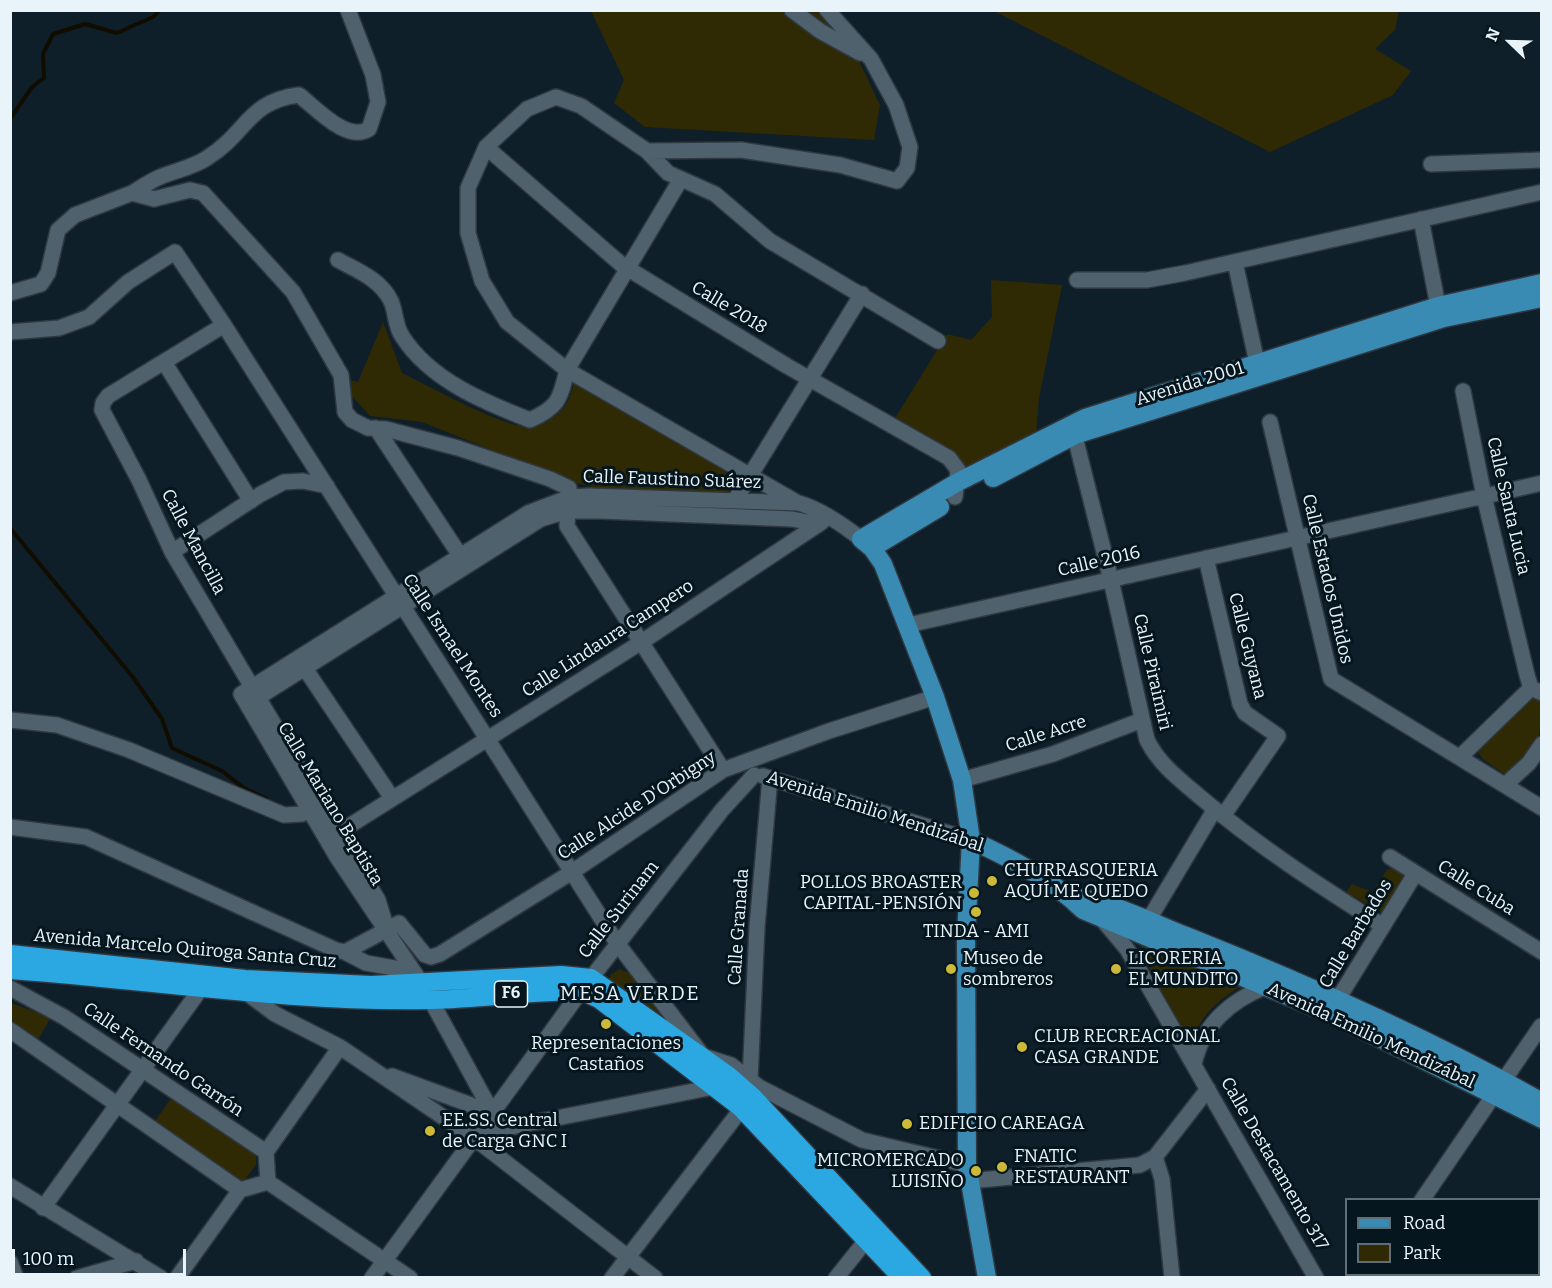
<!DOCTYPE html>
<html>
<head>
<meta charset="utf-8">
<style>
  body { margin:0 }
  #map { position:relative; width:1552px; height:1288px; overflow:hidden; background:#0e1f29; font-family:Bitter,serif }
  canvas { display:block }
  .frame { position:absolute; inset:0; border:12px solid #e9f4fa; pointer-events:none }
  .legend { position:absolute; left:1345px; top:1198px; width:195px; height:78px; box-sizing:border-box; background:#05161f; border:2px solid #606f77; margin:0; padding:8px 10px; list-style:none; font-size:18px; color:#e9f4fa }
  .legend li { display:flex; align-items:center; gap:12px; height:30px }
  .legend b { width:30px; border:2px solid #606f77 }
  .north { position:absolute; left:1480px; top:12px; width:60px; height:60px; -webkit-text-stroke:4px #05161f; paint-order:stroke; rotate:293deg; font-size:16px; font-weight:700; line-height:24px; text-align:center; color:#e9f4fa }
  .north::after { content:''; display:block; margin:auto; width:21px; height:27px; background:#e9f4fa; clip-path:polygon(50% 0,100% 100%,50% 72%,0 100%) }
  .scale { position:absolute; left:12px; top:1249px; width:174px; height:27px; box-sizing:border-box; border:3px solid #e9f4fa; border-top:0; padding-left:8px; font-size:18px; line-height:21px; white-space:nowrap; color:#e9f4fa; -webkit-text-stroke:4px #05161f; paint-order:stroke }
</style>
</head>
<body>
<div id="map">
<canvas width="1552" height="1288"></canvas>
<div class="frame"></div>
<ul class="legend">
<li><b style="height:8px;background:#398bb3"></b>Road</li>
<li><b style="height:16px;background:#302a04"></b>Park</li>
</ul>
<div class="north">N</div>
<div class="scale">100 m</div>
</div>
<script>
const ctx = document.querySelector('canvas').getContext('2d');
ctx.lineJoin = 'round';
function paint(path, color) {
  ctx.fillStyle = color;
  ctx.fill(path, 'evenodd');
}
function strokePath(path, color, width, dash) {
  ctx.strokeStyle = color;
  ctx.lineWidth = width;
  ctx.lineCap = dash ? 'butt' : 'round';
  ctx.setLineDash(dash || []);
  ctx.stroke(path);
}
function label(font, color, halo, rows, align = 'center') {
  ctx.font = font + ' Bitter,serif';
  ctx.lineWidth = 6;
  ctx.setLineDash([]);
  ctx.textBaseline = 'middle';
  ctx.strokeStyle = halo;
  ctx.fillStyle = color;
  for (const [text, x, y, turn = 0] of rows) {
    ctx.save();
    ctx.translate(x, y);
    ctx.rotate((+turn || 0) * Math.PI / 180);
    ctx.textAlign = isNaN(turn) ? turn : align;
    if (halo) ctx.strokeText(text, 0, 0);
    ctx.fillText(text, 0, 0);
    ctx.restore();
  }
}
const green = new Path2D(`
  M591 11H835L880 105 874 140 645 127 614 103 624 80Z
  M994 11H1399L1395 30 1375 49 1411 71 1393 95 1270 152Z
  M991 280 1062 285 1039 398 1036 434 968 470 956 455 894 420 947 334 971 340 992 317Z
  M383 322 402 373C427 385 502 427 526 426 554 424 571 407 574 380L737 476 735 486 725 494 604 490 571 482 422 422 370 416 348 392 346 379 358 382Z
  M1532 697 1541 699C1541 746 1540 743 1506 775L1484 760 1477 751Z
  M1392 868 1400 872 1405 878 1383 913 1346 892 1352 884 1372 892 1387 870Z
  M1146 942 1240 987C1212 1004 1203 1015 1189 1045L1139 948Z
  M620 969 631 974 683 1033 610 983V975Z
  M10 1003 51 1017 35 1045 11 1029Z
  M172 1097 256 1154V1165L243 1182 238 1181 153 1124Z`);
const stream = new Path2D(`
  M10 119 32 87 44 78 43 54 53 34 85 24 117 33 153 17 160 10
  M10 528 132 676 162 719 172 748 222 771 244 788 267 799`);
const minor = new Path2D(`
  M792 10 820 31 860 53
  M486 147 622 265 787 366 949 458 958 470 955 497
  M647 151 668 173 715 194 770 241 938 341
  M1431 164 1542 160
  M132 193C141 188 150 181 160 177 176 170 192 168 207 158 247 133 248 101 299 95 316 108 347 143 369 129L378 102 373 75 348 10
  M1421 219 1438 306
  M338 260C358 271 380 279 391 301 396 312 395 326 402 336 430 380 484 402 530 420 559 407 560 399 567 370L681 179
  M1235 262 1257 363
  M1077 280H1147L1185 273 1542 192
  M10 293 41 284 48 273 58 230 75 215 132 193 154 199 190 190 203 193 293 292 341 375 345 412 352 420 368 428 386 429 458 448 550 479 569 488 567 526 723 770
  M224 325 108 396 103 403 102 410 139 480 172 552 378 900 385 923
  M10 332 59 328 89 317 128 282 175 252 224 325 617 943 703 1056 731 1065 759 1087 862 1140 967 1165
  M164 362 251 501
  M1463 391 1484 496 1527 675 1531 688 1542 693
  M1270 422 1331 679 1542 808
  M1072 425 1111 580 1147 740C1159 764 1179 779 1199 796 1256 845 1320 886 1383 926
  M376 428 465 563
  M1477 498 1542 483
  M735 500 862 294
  M798 503 567 370 507 322 482 281 468 233V188L486 147 527 109 556 97 581 106 647 151 741 150 840 165 897 181 907 168 910 147 896 105 871 59 827 10
  M172 552 261 494 284 482 303 481 327 486
  M1206 558 1240 704 1245 713 1278 736 1223 816
  M908 625 1484 496
  M300 661 392 798
  M259 697 541 519 567 511H600L792 519 817 524
  M10 720 57 725 129 750 284 815 302 814 318 804
  M1460 757 1531 688
  M763 776 971 840
  M962 780 1053 754 1142 720
  M1505 785 1529 763 1542 744
  M10 827 86 837 336 950 345 952 399 923 425 955 431 957 440 954 572 872 723 770 829 731 935 697
  M330 838 640 643 822 522
  M1390 857 1542 952
  M1101 918 1127 949 1316 1278
  M1148 921 1215 809
  M345 952 366 963 411 971
  M10 988 64 1017 266 1152 268 1182 410 1278
  M244 991 275 1014 340 1047 474 1138 655 1278
  M1335 1011 1338 999 1415 874
  M10 1030 240 1190 268 1182
  M1194 1064C1203 1024 1230 1001 1267 986L1268 982
  M392 1076 493 1113
  M750 1080 757 927 770 778
  M500 1127 422 984 337 857 241 694 528 513 570 497 589 496 799 503C822 510 842 524 861 539
  M491 1131 714 1087
  M266 1152 340 1047
  M1155 1157 1162 1179 1172 1278
  M969 1181 1140 1165 1155 1157 1208 1089
  M10 1186 161 1278
  M1422 1200 1541 1026
  M43 1208 202 987V981
  M10 1262 16 1278
  M77 1278 136 1261
  M177 1278 240 1190
  M372 1278 581 991 722 810 754 775
  M612 1278 749 1099
  M836 1278 872 1233
  M1369 1278 1371 1274`);
const major = new Path2D(`
  M993 478 1075 435 1444 318 1542 298
  M872 548 940 507
  M971 840C1010 858 1053 880 1083 910L1333 1015 1542 1119
  M1070 897C1109 900 1150 922 1186 936 1307 984 1428 1038 1542 1102
  M987 1278 967 1165 966 936 971 840 962 780 935 697 883 564 872 548 861 539 958 482 1085 418 1438 306 1542 283`);
const highway = new Path2D(`
  M10 954 245 979 371 985 561 975 591 978 728 1075 752 1096 922 1278
  M10 970C150 980 291 1003 431 1000 481 999 531 991 581 991L599 999 740 1107 902 1278`);
const markers = [
  [992,881,6,"#cdb938"],
  [974,893,6,"#cdb938"],
  [976,912,6,"#cdb938"],
  [951,969,6,"#cdb938"],
  [1116,969,6,"#cdb938"],
  [606,1024,6,"#cdb938"],
  [1022,1047,6,"#cdb938"],
  [907,1124,6,"#cdb938"],
  [430,1131,6,"#cdb938"],
  [1002,1167,6,"#cdb938"],
  [976,1171,6,"#cdb938"]
];
const shields = [
  [511,994,33]
];
const shieldNames = [
  ["F6",511,994]
];
const streetNames = [
  ["Calle 2018",729,308,31],
  ["Avenida 2001",1190,384,-17],
  ["Calle Faustino Suárez",672,480,2],
  ["Calle Santa Lucia",1508,506,77],
  ["Calle Mancilla",193,542,62],
  ["Calle 2016",1099,562,-13],
  ["Calle Estados Unidos",1327,579,77],
  ["Calle Lindaura Campero",608,639,-33],
  ["Calle Ismael Montes",452,646,57],
  ["Calle Guyana",1247,646,76],
  ["Calle Piraimiri",1152,672,77],
  ["Calle Acre",1046,734,-18],
  ["Calle Mariano Baptista",330,804,59],
  ["Calle Alcide D'Orbigny",637,806,-33],
  ["Avenida Emilio Mendizábal",875,812,18],
  ["Calle Cuba",1476,888,32],
  ["Calle Surinam",619,910,-52],
  ["Calle Granada",739,927,-86],
  ["Calle Barbados",1356,934,-59],
  ["Avenida Marcelo Quiroga Santa Cruz",185,949,5],
  ["Avenida Emilio Mendizábal",1371,1036,25],
  ["Calle Fernando Garrón",163,1060,34],
  ["Calle Destacamento 317",1274,1164,60]
];
const poiNames = [
  ["CHURRASQUERIA",1004,871],
  ["AQUÍ ME QUEDO",1004,892],
  ["POLLOS BROASTER",962,883,"right"],
  ["CAPITAL-PENSIÓN",962,904,"right"],
  ["TINDA - AMI",976,932,"center"],
  ["Museo de",963,959],
  ["sombreros",963,980],
  ["LICORERIA",1128,959],
  ["EL MUNDITO",1128,980],
  ["CLUB RECREACIONAL",1034,1037],
  ["CASA GRANDE",1034,1058],
  ["Representaciones",606,1044,"center"],
  ["Castaños",606,1065,"center"],
  ["EE.SS. Central",442,1121],
  ["de Carga GNC I",442,1142],
  ["EDIFICIO CAREAGA",919,1124],
  ["FNATIC",1014,1157],
  ["RESTAURANT",1014,1178],
  ["MICROMERCADO",964,1161,"right"],
  ["LUISIÑO",964,1182,"right"]
];
const neighbourhoodNames = [
  ["MESA VERDE",630,994]
];
paint(green, '#302a04');
strokePath(stream, '#100c00', 4);
strokePath(minor, '#2f3840', 18);
strokePath(major, '#2f3840', 21);
strokePath(highway, '#2f3840', 21);
strokePath(minor, '#4e616c', 15);
strokePath(major, '#398bb3', 18);
strokePath(highway, '#2ba7e2', 18);
for (const [x, y, r, color] of markers) {
  const dot = new Path2D();
  dot.arc(x, y, r, 0, 2 * Math.PI);
  ctx.fillStyle = color;
  ctx.fill(dot);
  strokePath(dot, '#05161f', 2);
}
for (const [x, y, w] of shields) {
  const box = new Path2D();
  box.roundRect(x - w / 2, y - 13, w, 26, 4.5);
  ctx.fillStyle = '#05161f';
  ctx.fill(box);
  strokePath(box, '#e9f4fa', 1.5);
}
label('bold 16px', '#e9f4fa', null, shieldNames);
label('18px', '#e9f4fa', '#05161f', streetNames);
label('18px', '#e9f4fa', '#05161f', poiNames, 'left');
ctx.letterSpacing = '1.5px';
label('20px', '#e9f4fa', '#05161f', neighbourhoodNames);
ctx.letterSpacing = '0px';
</script>
</body>
</html>
